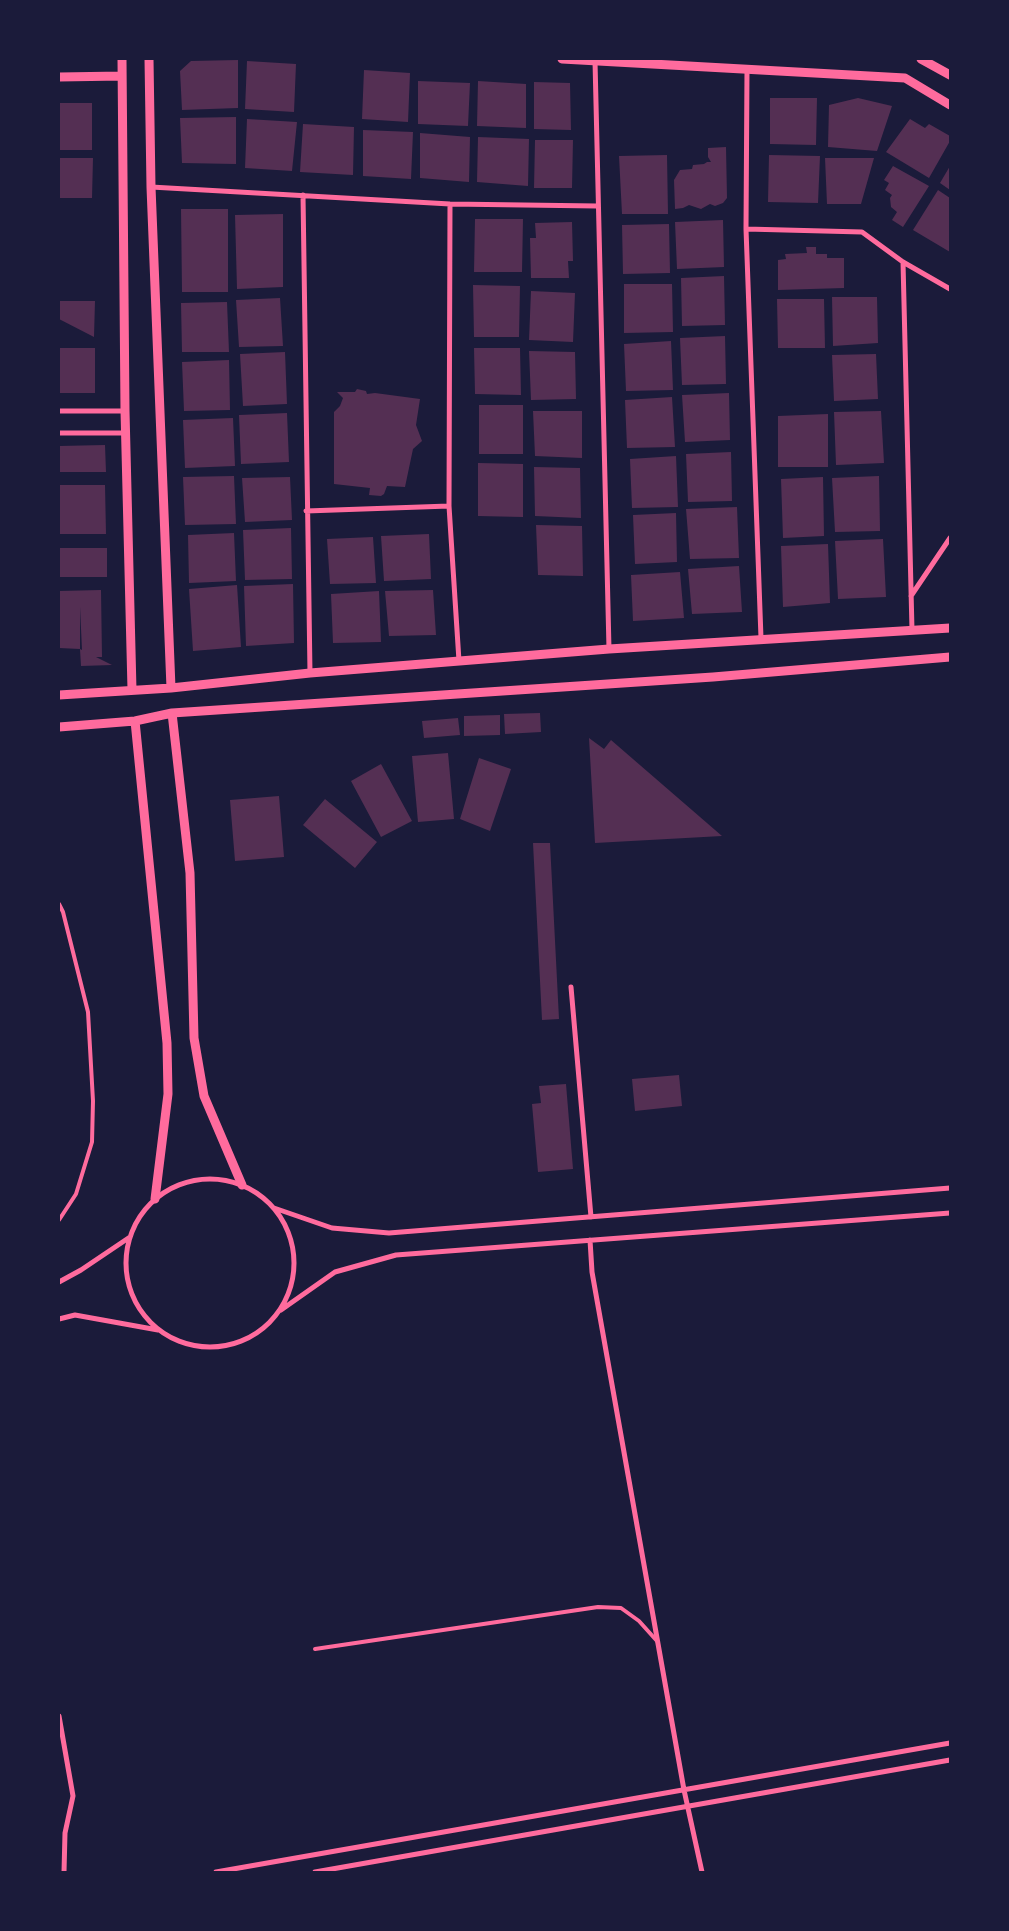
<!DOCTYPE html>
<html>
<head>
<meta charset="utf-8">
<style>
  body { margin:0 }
  #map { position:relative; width:1009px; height:1931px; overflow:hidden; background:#1b1b3a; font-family:"Playfair Display",serif }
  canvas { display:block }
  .frame { position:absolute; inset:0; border:60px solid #1b1b3a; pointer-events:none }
</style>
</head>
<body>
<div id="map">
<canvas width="1009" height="1931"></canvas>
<div class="frame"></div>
</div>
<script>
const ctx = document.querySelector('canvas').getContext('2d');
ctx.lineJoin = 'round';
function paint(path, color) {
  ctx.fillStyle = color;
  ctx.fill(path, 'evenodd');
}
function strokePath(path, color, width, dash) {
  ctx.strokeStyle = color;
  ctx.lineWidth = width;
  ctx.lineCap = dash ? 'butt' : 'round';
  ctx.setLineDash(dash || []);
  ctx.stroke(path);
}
const building = new Path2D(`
  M238 60V108L182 110 180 71 191 61Z
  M247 61 296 64 294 112 245 109Z
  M364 70 410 73 408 122 362 119Z
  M418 81 470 83 468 126 418 124Z
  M478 81 526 84V128L477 126Z
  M534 82 570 83 571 130 534 129Z
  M770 98H817L816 145 770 144Z
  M858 98 892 106 877 151 828 147 829 105Z
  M59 103H92V150H59Z
  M236 117V164L182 163 180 118Z
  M247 119 297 122 292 171 245 168Z
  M910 119 925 128 929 124 950 136V141L929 178 886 152Z
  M303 124 354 127 353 175 300 172Z
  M363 130 413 132 411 179 363 176Z
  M420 133 470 137 469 182 420 178Z
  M478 137 529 139 528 186 477 182Z
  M535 140H573L572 188H534Z
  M726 147 727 198 723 203 715 206 710 204 701 209 689 205 683 208 675 209 674 180 680 170 692 169 693 165 704 164 707 162H711L708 157V148Z
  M667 155 668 214H622L619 156Z
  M769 155 820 156 818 203 768 202Z
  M59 158H93L92 198H59Z
  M825 158H874L861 204H827Z
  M893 166 929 186 903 227 892 220 897 212 891 207 890 198 892 195 885 190 889 183 884 180Z
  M950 166V190L940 183Z
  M938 190 950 198V252L913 230Z
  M181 209H228V292H182Z
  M283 214V287L237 289 235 215Z
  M475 219H523L522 272H474Z
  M723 220 724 267 677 269 675 222Z
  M572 222 573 261H568L569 278H531L530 238H536L535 223Z
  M669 224 670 273 623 274 622 225Z
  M806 247H816V254H827V258H844V288L778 290V260L786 259 785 254 807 253Z
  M724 276 725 325 682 326 681 278Z
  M624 284H672L673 332 624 333Z
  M473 285 520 286 519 337H474Z
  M531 291 575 293 573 342 529 340Z
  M832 297H877L878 343 833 346Z
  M280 298 283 346 239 347 236 300Z
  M777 299H824L825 348H778Z
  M59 301H95L94 337 59 319Z
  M227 302 229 352H182L181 303Z
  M725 336 726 384 682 385 680 338Z
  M671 341 673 390 626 391 624 344Z
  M59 348H95V393H59Z
  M474 348H520L521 395 475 394Z
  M529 351 575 352 576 399 531 400Z
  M285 352 287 404 243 406 240 354Z
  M876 354 878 399 834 401 832 355Z
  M229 360 230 410 184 411 182 362Z
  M357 389 366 391 367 394 375 393 420 399 416 425 422 441 413 449 405 487 387 486 384 494 381 496 369 495 370 488 334 484V412L340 406 343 398 337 392H355Z
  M729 393 730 440 685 442 682 395Z
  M672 397 675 447 627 448 625 400Z
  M479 405H523V454H479Z
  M533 411H582V458L535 456Z
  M881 411 884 463 836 465 834 412Z
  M287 413 289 462 241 464 239 415Z
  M828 414V467H778V416Z
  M233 418 235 466 185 468 183 420Z
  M105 445 106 472H59V446Z
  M731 452 732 501 688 502 686 454Z
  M676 456 678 507 632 508 630 459Z
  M478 463 523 464V517L478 516Z
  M534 467 580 468 581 518 535 516Z
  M234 476 236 524 185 525 183 477Z
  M879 476 880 531 835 532 832 478Z
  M290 477 292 520 245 522 242 478Z
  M823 477 824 536 783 538 781 479Z
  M59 485H105L106 534H59Z
  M737 507 739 558 690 559 686 509Z
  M676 513 677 562 635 564 633 515Z
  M536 525 582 526 583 576 538 575Z
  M291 528 292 579 245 580 243 530Z
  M234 533 236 581 189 583 188 535Z
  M429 534 431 579 384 581 381 536Z
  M373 537 376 583 330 584 327 539Z
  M883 539 886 597 838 599 835 541Z
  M828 544 830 603 783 607 781 546Z
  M59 548H107V577H59Z
  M739 566 742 612 692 614 688 569Z
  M680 572 684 618 633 621 631 575Z
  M293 584 294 643 246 646 244 586Z
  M237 585 241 647 193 651 189 589Z
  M101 590 102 657H96L112 665 81 666 80 649 59 648V591ZM80 607 82 650 80 649Z
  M433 590 436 635 389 636 385 591Z
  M379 591 381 642 333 643 331 594Z
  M540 713 541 732 505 734 504 714Z
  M500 715V735L464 736V716Z
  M458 718 460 735 424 738 422 721Z
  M589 738 604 749 611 740 722 836 595 843Z
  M448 753 454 819 418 822 412 756Z
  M479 758 511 769 490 831 460 819Z
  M381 764 412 821 381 837 351 781Z
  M279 796 284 857 235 861 230 800Z
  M325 799 377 842 355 868 303 825Z
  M533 843H550L559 1019 542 1020Z
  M679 1075 682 1106 635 1111 632 1079Z
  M566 1084 573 1169 538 1172 532 1104 541 1103 539 1086Z`);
const service = new Path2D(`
  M59 904 63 912 88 1012 93 1101 92 1142 76 1194 59 1220
  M315 1649 598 1607 621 1608 639 1621 657 1641`);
const minor = new Path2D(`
  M595 61 609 649
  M747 70 746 229 761 638
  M151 187 450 204 597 206
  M303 195 310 673
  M450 204 449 506 459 661
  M746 229 862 232 903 262 950 289
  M903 262 912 630
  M59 411H125
  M59 433H126
  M306 511 449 506
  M911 596 950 538
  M571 987 591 1217
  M126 1263a84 84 0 1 1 168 0a84 84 0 1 1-168 0Z
  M274 1208 332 1228 389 1233 950 1188
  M590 1240 592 1272 684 1790 702 1872
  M59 1282 81 1270 130 1237
  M281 1310 335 1272 396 1255 950 1213
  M59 1319 75 1315 158 1330
  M59 1716 73 1796 65 1833 64 1872
  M216 1872 950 1743
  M315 1872 950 1760`);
const tertiary = new Path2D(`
  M122 59 125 411 132 690
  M149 59 151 187 171 688
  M562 59 905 78 950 105
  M921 59 950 75
  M59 77 122 76
  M59 695 171 688 310 673 609 649 950 628
  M172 713 190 873 194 1038 204 1096 242 1185
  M135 721 167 1043 168 1094 155 1199
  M59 727 135 721 172 713 713 677 950 657`);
paint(building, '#542f53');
strokePath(service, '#ff6b9d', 4);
strokePath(minor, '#ff6b9d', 5);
strokePath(tertiary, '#ff6b9d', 9);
</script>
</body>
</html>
